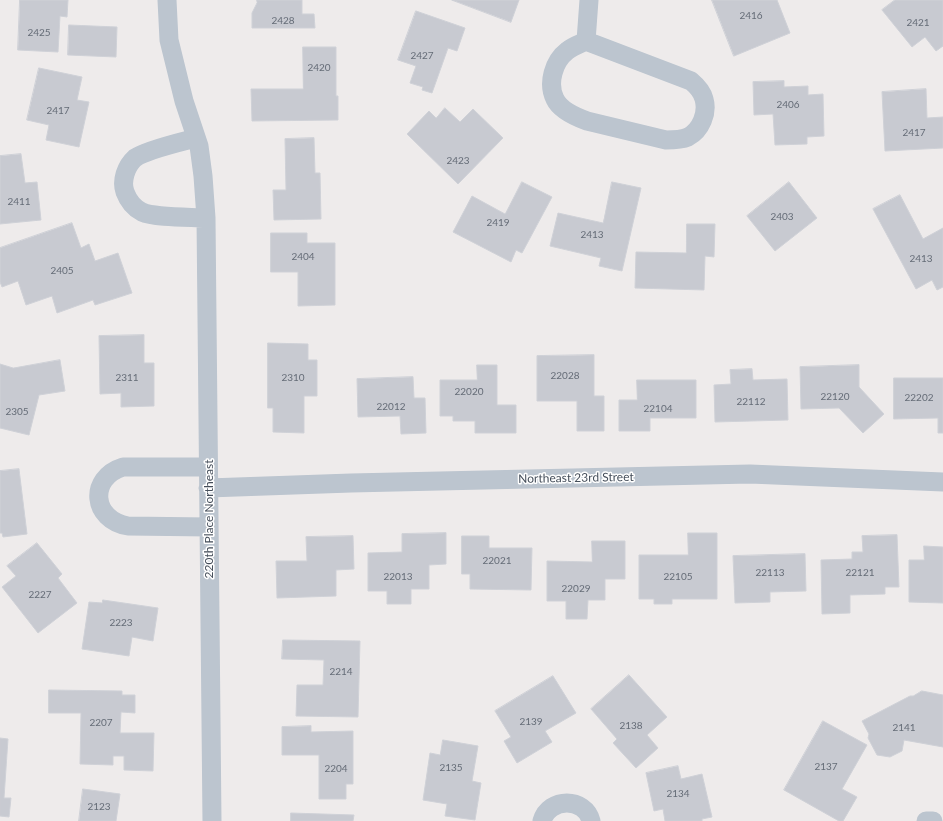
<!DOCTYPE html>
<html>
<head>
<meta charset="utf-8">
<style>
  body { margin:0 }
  canvas { display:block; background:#eeebeb }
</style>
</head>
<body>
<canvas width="943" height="821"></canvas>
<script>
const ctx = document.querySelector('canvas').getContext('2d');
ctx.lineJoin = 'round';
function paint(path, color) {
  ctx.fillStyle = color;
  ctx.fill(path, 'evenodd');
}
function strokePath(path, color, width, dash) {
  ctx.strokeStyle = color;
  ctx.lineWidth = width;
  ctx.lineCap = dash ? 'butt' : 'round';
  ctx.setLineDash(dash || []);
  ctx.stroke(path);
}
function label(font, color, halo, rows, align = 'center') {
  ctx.font = font + ' Lato,sans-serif';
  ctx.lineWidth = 3;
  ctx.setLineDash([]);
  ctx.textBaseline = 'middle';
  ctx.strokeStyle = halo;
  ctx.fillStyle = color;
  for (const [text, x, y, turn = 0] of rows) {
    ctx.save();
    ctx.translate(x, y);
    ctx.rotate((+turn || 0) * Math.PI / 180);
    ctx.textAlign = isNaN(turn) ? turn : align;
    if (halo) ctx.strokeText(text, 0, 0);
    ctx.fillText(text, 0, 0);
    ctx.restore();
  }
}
const building = new Path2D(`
  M20 0H68L67 17 60 16 58 52 18 50Z
  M257 0H302V14H314L315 28H252V13L257 3Z
  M452 0H519L511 22Z
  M712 0H777L790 33 734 56Z
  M895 0H943V46L936 51 925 37 912 47 882 10Z
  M416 11 465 28 457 51 448 48 432 93 422 90 423 87 410 83 416 66 398 60Z
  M69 25 117 27 116 57 68 55Z
  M303 47H336V96H338V120L252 121 251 89H303Z
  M39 68 82 77 77 100 89 102 79 147 46 140 49 125 27 120Z
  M784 81V87L808 86V95L823 94 824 136 807 137V144L775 145 773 114 754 115 753 82Z
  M926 89 927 118 943 117V148L885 151 882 92Z
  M445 108 460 122 473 109 503 138 458 184 407 134 429 111 436 118Z
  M314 138 315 173H320L321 219 274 220 273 190H286L285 139Z
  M21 154 25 183 37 182 41 220 0 224V156Z
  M522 182 552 197 522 253 516 250 511 262 453 232 472 196 505 214Z
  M612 182 641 188 622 271 599 266 601 258 550 246 558 213 603 223Z
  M789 182 817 218 775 251 747 216Z
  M900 195 923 239 943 228V287L937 290 932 280 916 289 873 209Z
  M72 223 81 248 89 244 95 261 118 253 132 293 95 305 93 300 57 313 52 296 26 305 18 281 2 287 0 282V248Z
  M687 224H715L714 257 705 256 704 290 635 288 636 252 686 253Z
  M271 233H307V243H335V305L298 306V272H271Z
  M144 335V363H154V406L121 407V393L100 394 99 336Z
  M268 343 308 344V360H317V396H304V433L273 432V408H268Z
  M594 355V396H604V431H577V401H537V356Z
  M60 360 65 391 39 395 29 435 0 428V364L13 368Z
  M477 365H497V405H516V433H475V421H453V416H440V380H477Z
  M859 365V387L884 414 863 433 839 408 801 409 800 367Z
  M752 369 753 380 787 379 788 420 715 422 714 385 731 384 730 370Z
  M413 377 414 398H425L426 433 401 434 400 416 358 417 357 379Z
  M894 378H943V433H938V418L894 419Z
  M637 380H696V418H650V431H619V400H637Z
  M19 469 27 534 3 537 2 533H0V471Z
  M446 533V564L429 565V589H411V604H387V591H368V553L402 552V534Z
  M688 533H717V599H672V604H654V599H639V555H688Z
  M897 535 899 587H885V594L850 595V613L822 614 821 560 852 559V552H863L862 536Z
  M353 536 354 569 336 570V596L277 598 276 561H307L306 537Z
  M462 536H489V548H532L531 590 470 589V574H462Z
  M592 541H625V579H605V600H588L587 619H566V601H547V561L592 562Z
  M37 543 62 574 58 578 77 603 38 633 2 587 16 576 7 566Z
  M924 546 943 547V603L909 602V560H924Z
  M805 554 806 591 770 592V602L735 603 733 556Z
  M103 600 158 608 153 641 132 637 129 656 82 649 89 602 102 603Z
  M283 640 360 641 358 717 296 716 297 685H323L324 660 282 659Z
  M629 675 667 717 647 735 658 748 636 768 613 743 617 739 591 709Z
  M553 676 576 713 545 731 552 742 517 763 504 741 511 737 495 711Z
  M49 690 122 691V695H135V713L121 712 120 733H154L153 771 124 770V756H113V765L80 764 81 713H49Z
  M922 691 943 695V747L904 740 902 751 890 757 877 755 868 738 869 734 862 721 910 696H913Z
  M823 721 867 745 842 789 857 797 843 821H839L784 790Z
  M311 726V732L353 731V784H346V799H319V755H282V727Z
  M0 738 8 739 4 798H11L9 817 0 816Z
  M443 740 478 746 472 781 481 783 475 820 445 816 447 804 423 800 430 753 440 755Z
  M678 766 681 779 702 774 712 817 702 819V821H665L663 809 654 811 646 773Z
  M83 789 120 794 116 821H79Z
  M291 813 354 815 353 821H291Z`);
const minor = new Path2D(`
  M167 0 169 40 184 101 199 146 203 176 206 218 212 821
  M586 41 691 81C697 86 702 91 704 99 708 113 701 130 688 137 681 140 673 140 666 140L587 121C576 117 560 110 555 99 547 83 554 61 567 51 573 46 580 44 586 41Z
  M586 41 589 0
  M196 138C181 142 146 150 135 158 126 166 121 181 125 192 128 200 134 208 142 212 155 218 191 217 206 218
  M208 467H123C88 478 92 520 128 526L209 527
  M208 488 351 483 750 474 943 482
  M542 821C549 797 585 797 591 821
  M926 821H933`);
const numberNames = [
  ["2416",751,16],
  ["2428",283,21],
  ["2421",918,23],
  ["2425",39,33],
  ["2427",422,56],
  ["2420",319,68],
  ["2406",788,105],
  ["2417",58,111],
  ["2417",914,133],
  ["2423",458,161],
  ["2411",19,202],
  ["2403",782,217],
  ["2419",498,223],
  ["2413",592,235],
  ["2404",303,257],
  ["2413",921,259],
  ["2405",62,271],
  ["22028",565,376],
  ["2311",127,378],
  ["2310",293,378],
  ["22020",469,392],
  ["22120",835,397],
  ["22202",919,398],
  ["22112",751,402],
  ["22012",391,407],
  ["22104",658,409],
  ["2305",17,412],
  ["22021",497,561],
  ["22113",770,573],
  ["22121",860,573],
  ["22013",398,577],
  ["22105",678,577],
  ["22029",576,589],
  ["2227",40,595],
  ["2223",121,623],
  ["2214",341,672],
  ["2139",531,722],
  ["2207",101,723],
  ["2138",631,726],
  ["2141",904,728],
  ["2137",826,767],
  ["2135",451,768],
  ["2204",336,769],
  ["2134",678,794],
  ["2123",99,807]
];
const streetNames = [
  ["Northeast 23rd Street",576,478,-1],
  ["220th Place Northeast",209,519,-90]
];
paint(building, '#c8cad1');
strokePath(building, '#cfd1d7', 1);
strokePath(minor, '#bcc5cf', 19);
label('10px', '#656c77', null, numberNames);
label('12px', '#444d59', '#fff', streetNames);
</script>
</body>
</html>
